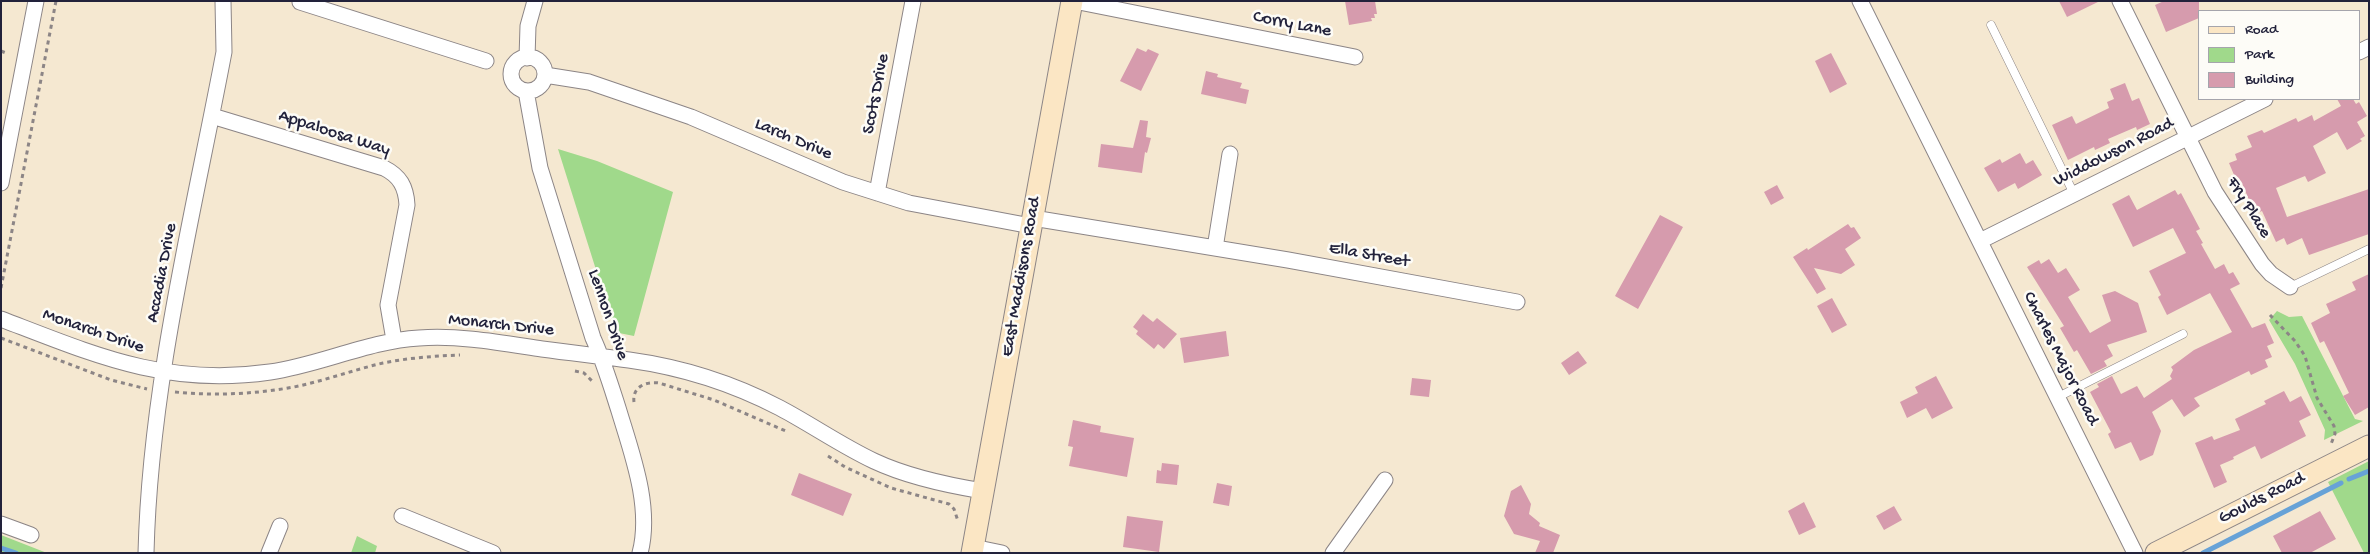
<!DOCTYPE html>
<html>
<head>
<meta charset="utf-8">
<style>
  body { margin:0 }
  #map { position:relative; width:2370px; height:554px; overflow:hidden; background:#f5e8d1; font-family:"Gochi Hand",sans-serif }
  canvas { display:block }
  .frame { position:absolute; inset:0; border:2px solid #22223b; pointer-events:none }
  .legend { position:absolute; left:2198px; top:10px; width:162px; height:90px; box-sizing:border-box; background:#fdfcf7; border:1px solid #a5a5ac; margin:0; padding:6px 9px; list-style:none; font-size:15px; color:#22223b }
  .legend li { display:flex; align-items:center; gap:10px; height:25px }
  .legend b { width:25px; border:1px solid #a5a5ac }
</style>
</head>
<body>
<div id="map">
<canvas width="2370" height="554"></canvas>
<div class="frame"></div>
<ul class="legend">
<li><b style="height:6px;background:#fbe6c4"></b>Road</li>
<li><b style="height:14px;background:#a0d98b"></b>Park</li>
<li><b style="height:14px;background:#d69bad"></b>Building</li>
</ul>
</div>
<script>
const ctx = document.querySelector('canvas').getContext('2d');
ctx.lineJoin = 'round';
function paint(path, color) {
  ctx.fillStyle = color;
  ctx.fill(path, 'evenodd');
}
function strokePath(path, color, width, dash) {
  ctx.strokeStyle = color;
  ctx.lineWidth = width;
  ctx.lineCap = dash ? 'butt' : 'round';
  ctx.setLineDash(dash || []);
  ctx.stroke(path);
}
function label(font, color, halo, rows, align = 'center') {
  ctx.font = font + ' "Gochi Hand",sans-serif';
  ctx.lineWidth = 5;
  ctx.setLineDash([]);
  ctx.textBaseline = 'middle';
  ctx.strokeStyle = halo;
  ctx.fillStyle = color;
  for (const [text, x, y, turn = 0] of rows) {
    ctx.save();
    ctx.translate(x, y);
    ctx.rotate((+turn || 0) * Math.PI / 180);
    ctx.textAlign = isNaN(turn) ? turn : align;
    if (halo) ctx.strokeText(text, 0, 0);
    ctx.fillText(text, 0, 0);
    ctx.restore();
  }
}
const green = new Path2D(`
  M558 149 597 161 673 192 634 336 619 333 614 327Z
  M2277 311 2289 317 2302 316 2355 419 2363 421 2324 440 2325 430 2295 364 2269 320Z
  M2369 461V553H2364L2328 482Z
  M1 535 47 553H1Z
  M357 536 377 546 375 553H351Z`);
const stream = new Path2D(`
  M2349 479 2369 471
  M1 548 16 553
  M2203 553 2341 483`);
const building = new Path2D(`
  M1345 1H1375L1377 14H1374L1375 18H1371L1372 21 1349 25Z
  M2059 1H2100L2067 17Z
  M2164 1H2199V18L2166 32 2155 5Z
  M1137 48 1146 52 1148 49 1159 54 1141 91 1120 81Z
  M1831 53 1847 84 1830 93 1815 61Z
  M1206 71 1218 74 1217 77 1242 83 1240 88 1249 90 1246 104 1201 94Z
  M2125 83 2132 101 2139 98 2150 124 2137 130 2136 127 2108 139 2110 143 2095 150 2094 147 2068 160 2052 125 2072 116 2076 124 2109 108 2107 102 2114 99 2110 89Z
  M2337 99H2353L2356 104 2359 102 2367 116 2357 122 2365 136 2360 139 2362 141 2347 150 2337 132 2313 146 2326 173 2308 182 2305 176 2276 188 2287 217 2369 189V234L2309 255 2302 238 2287 245 2284 238 2276 242 2262 211 2255 214 2241 181 2237 182 2229 163 2237 160 2235 154 2252 147 2247 136 2262 130 2264 133 2296 118 2298 122 2312 115 2314 121 2341 106Z
  M1140 120 1148 121 1146 137 1151 138 1147 153 1145 152 1142 173 1098 167 1101 144 1133 148Z
  M2020 153 2026 164 2033 160 2042 175 2018 189 2015 183 1998 192 1984 168 2000 159 2002 163Z
  M1777 185 1784 198 1771 205 1764 192Z
  M2175 190 2178 195 2181 193 2200 229 2196 231 2203 243 2201 244 2215 269 2224 264 2229 274 2233 272 2240 284 2230 289 2252 328 2265 323 2274 343 2267 346 2272 357 2265 360 2268 367 2251 375 2249 371 2194 398 2200 406 2184 417 2172 399 2152 412 2161 431 2153 455 2140 461 2131 442 2115 449 2108 434 2111 432 2090 392 2099 387 2097 384 2112 376 2121 394 2137 386 2144 398 2172 379 2170 376 2173 370 2171 367 2194 350 2232 332 2210 293 2167 315 2158 297 2161 295 2149 271 2186 253 2173 228 2133 247 2112 204 2129 195 2137 210Z
  M1660 215 1683 227 1638 309 1615 296Z
  M1848 224 1851 228 1854 227 1861 238 1845 249 1855 265 1841 274 1814 268 1826 289 1817 294 1793 257 1807 248 1808 250Z
  M2049 259 2058 273 2066 268 2080 290 2068 297 2090 333 2111 321 2102 295 2115 291 2138 303 2147 332 2107 345 2113 356 2104 361 2107 366 2091 374 2077 350 2074 352 2060 328 2064 326 2027 267 2039 260 2041 264Z
  M2369 274V407L2355 415 2343 396 2349 393 2324 341 2320 343 2311 323 2330 313 2326 304 2356 290 2352 282Z
  M1832 298 1847 325 1832 333 1817 306Z
  M1143 314 1153 322 1157 318 1177 334 1164 349 1158 344 1154 349 1136 334 1138 331 1133 327Z
  M1226 331 1229 356 1184 363 1180 338Z
  M1578 351 1587 363 1569 375 1561 363Z
  M1936 376 1953 408 1932 419 1926 408 1907 418 1900 402 1918 393 1915 387Z
  M1412 378 1431 380 1429 397 1410 395Z
  M2284 391 2290 402 2301 396 2311 415 2299 421 2306 436 2261 459 2255 446 2233 457 2234 459 2220 465 2227 482 2214 488 2195 443 2212 436 2214 440 2240 430 2235 419 2266 404 2264 401Z
  M1073 420 1101 426 1100 432 1134 438 1127 477 1069 466 1073 447 1068 446Z
  M1162 463 1179 465 1177 485 1156 483 1157 470 1161 471Z
  M799 473 852 494 843 516 791 495Z
  M1217 483 1232 486 1229 506 1213 503Z
  M1521 485 1531 504 1529 514 1540 523 1539 526 1560 535 1553 553H1535L1540 541 1514 534 1504 516 1511 491Z
  M1804 502 1816 527 1799 535 1788 511Z
  M1894 506 1902 520 1884 530 1876 516Z
  M2320 511 2336 539 2310 553H2282L2273 536Z
  M1127 516 1163 521 1159 552 1123 547Z`);
const path = new Path2D(`
  M1 51 6 53
  M1 288 56 1
  M2270 315 2295 341 2305 356 2317 398 2334 426 2335 434 2331 444
  M1 338 111 380 147 389
  M575 371 584 373 592 381
  M175 392C215 396 255 394 294 387 324 381 353 370 383 363 408 358 434 356 460 355
  M634 402C632 387 646 381 659 383L714 400 788 432
  M828 456 845 467 891 488 949 504 954 509 958 521`);
const lane = new Path2D(`
  M1991 25 2074 194
  M2290 287 2369 249
  M2058 397 2183 334`);
const street = new Path2D(`
  M1074 1 1355 57
  M1860 1 2135 553
  M2120 1 2215 192 2262 264 2271 274 2290 287
  M300 2 486 61
  M2359 52 2369 47
  M511 74a17 17 0 1 1 34 0a17 17 0 1 1-34 0Z
  M527 58 528 26 535 1
  M545 75 589 82 691 117 843 182 909 203 1031 226
  M526 91 540 168 593 338C604 362 611 386 619 411 632 454 652 507 640 553
  M212 116 384 168C400 176 406 187 407 205L388 305 394 340
  M1 183 36 1
  M877 193 913 1
  M1033 218 1288 260 1517 302
  M1980 241 2265 99
  M1215 248 1230 154
  M1 319C95 355 166 387 270 372 320 365 368 341 419 338 460 335 502 343 542 349 571 353 600 356 629 360 680 367 734 384 780 408 812 425 842 446 874 461 908 477 946 485 983 491
  M402 516 493 553
  M1 524 31 535
  M973 547 1002 553
  M146 553C150 385 193 216 224 52L223 1
  M269 553 280 526
  M1333 553 1385 480`);
const secondary = new Path2D(`
  M972 553 1072 1
  M2156 553 2369 446`);
const streetNames = [
  ["Corry Lane",1292,25,11],
  ["Scots Drive",877,94,-79],
  ["Appaloosa Way",334,134,18],
  ["Larch Drive",793,140,23],
  ["Widdowson Road",2114,153,-27],
  ["Fry Place",2248,208,58],
  ["Ella Street",1369,256,10],
  ["Accadia Drive",163,273,-79],
  ["East Maddisons Road",1022,277,-80],
  ["Lennon Drive",607,315,71],
  ["Monarch Drive",501,326,6],
  ["Monarch Drive",93,332,19],
  ["Charles Major Road",2060,359,63],
  ["Goulds Road",2262,499,-27]
];
paint(green, '#a0d98b');
strokePath(stream, '#67a2d7', 5);
paint(building, '#d69bad');
strokePath(lane, '#8c8586', 9);
strokePath(street, '#8c8586', 17);
strokePath(secondary, '#8c8586', 23);
strokePath(path, '#8c8586', 3, [4, 4]);
strokePath(lane, '#fff', 8);
strokePath(street, '#fff', 15);
strokePath(secondary, '#fbe6c4', 21);
label('18px', '#22223b', '#fdfcf7', streetNames);
</script>
</body>
</html>
